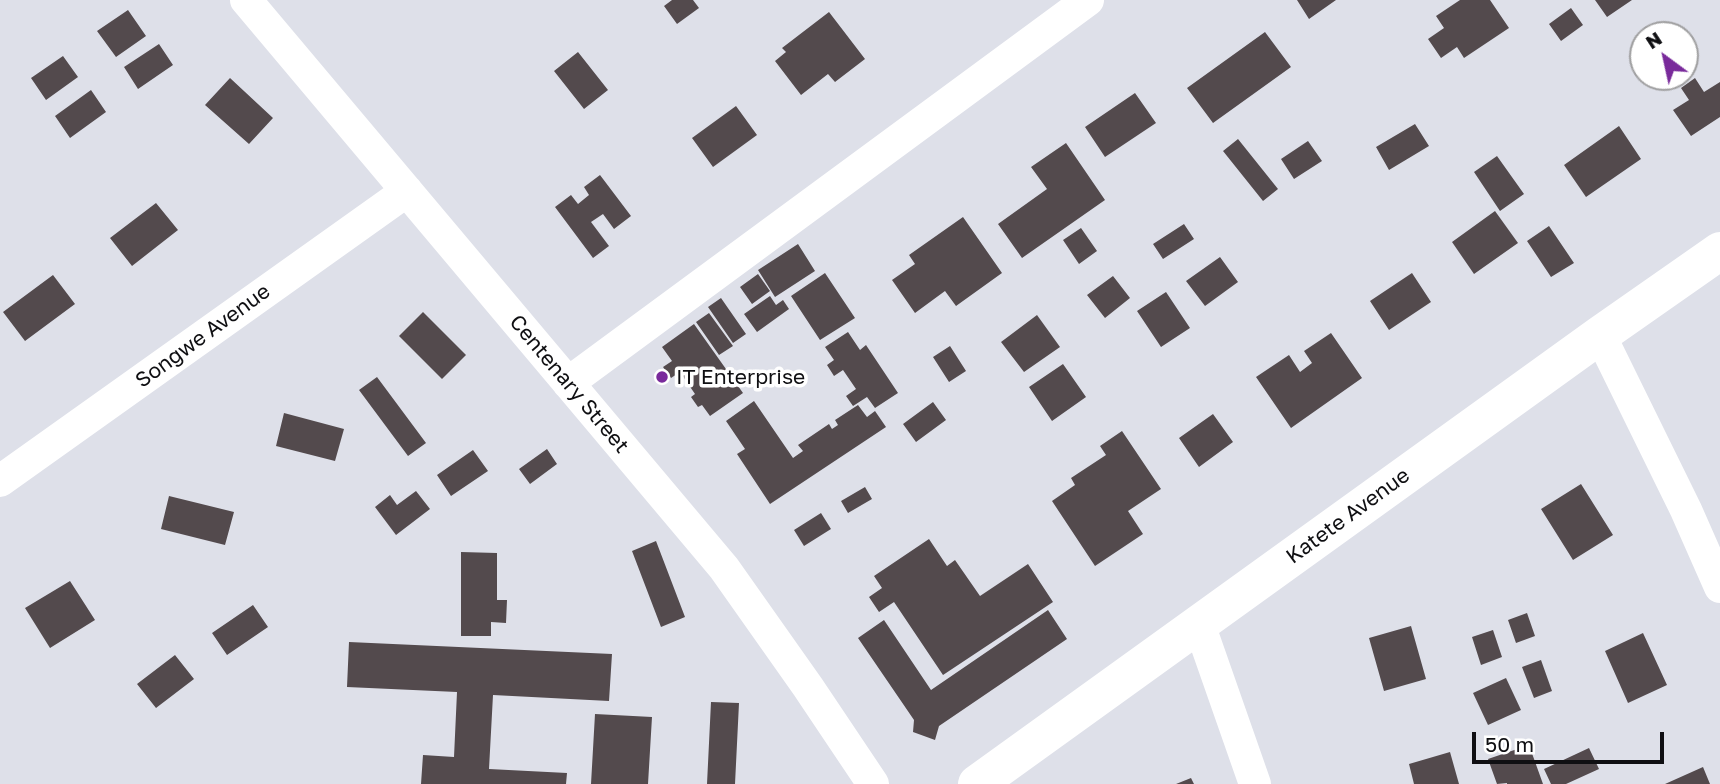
<!DOCTYPE html>
<html>
<head>
<meta charset="utf-8">
<style>
  body { margin:0 }
  #map { position:relative; width:1720px; height:784px; overflow:hidden; background:#dee0e9; font-family:"Golos Text",sans-serif }
  canvas { display:block }
  .north { position:absolute; left:1629px; top:21px; width:70px; height:70px; box-sizing:border-box; background:#fff; border:2px solid #9f9fa0; border-radius:50%; rotate:327deg; font-size:19px; font-weight:700; line-height:28px; text-align:center; color:#0f0f12 }
  .north::after { content:''; display:block; margin:auto; width:24px; height:32px; background:#792a9b; clip-path:polygon(50% 0,100% 100%,50% 72%,0 100%) }
  .scale { position:absolute; left:1472px; top:732px; width:192px; height:32px; box-sizing:border-box; border:4px solid #0f0f12; border-top:0; padding-left:9px; font-size:21px; line-height:24px; white-space:nowrap; color:#0f0f12; -webkit-text-stroke:5px #fff; paint-order:stroke }
</style>
</head>
<body>
<div id="map">
<canvas width="1720" height="784"></canvas>
<div class="north">N</div>
<div class="scale">50 m</div>
</div>
<script>
const ctx = document.querySelector('canvas').getContext('2d');
ctx.lineJoin = 'round';
function paint(path, color) {
  ctx.fillStyle = color;
  ctx.fill(path, 'evenodd');
}
function strokePath(path, color, width, dash) {
  ctx.strokeStyle = color;
  ctx.lineWidth = width;
  ctx.lineCap = dash ? 'butt' : 'round';
  ctx.setLineDash(dash || []);
  ctx.stroke(path);
}
function label(font, color, halo, rows, align = 'center') {
  ctx.font = font + ' "Golos Text",sans-serif';
  ctx.lineWidth = 7;
  ctx.setLineDash([]);
  ctx.textBaseline = 'middle';
  ctx.strokeStyle = halo;
  ctx.fillStyle = color;
  for (const [text, x, y, turn = 0] of rows) {
    ctx.save();
    ctx.translate(x, y);
    ctx.rotate((+turn || 0) * Math.PI / 180);
    ctx.textAlign = isNaN(turn) ? turn : align;
    if (halo) ctx.strokeText(text, 0, 0);
    ctx.fillText(text, 0, 0);
    ctx.restore();
  }
}
const building = new Path2D(`
  M672 0H693L699 8 677 24 664 6Z
  M1297 0H1336L1309 19Z
  M1460 0H1490L1509 28 1464 58 1457 47 1441 58 1428 39 1444 28 1436 16Z
  M1595 0H1632L1607 17Z
  M1571 8 1583 25 1561 41 1549 24Z
  M128 10 146 36 116 57 97 31Z
  M829 12 865 59 835 82 828 74 801 95 775 61 786 52 782 48Z
  M1265 32 1291 67 1213 123 1187 88Z
  M159 44 173 65 138 89 124 67Z
  M578 52 608 90 584 109 554 71Z
  M63 56 78 77 46 100 31 78Z
  M230 78 273 118 249 144 205 105Z
  M1695 78 1704 92 1720 82V117L1691 136 1673 110 1689 100 1681 88Z
  M91 90 106 112 70 138 55 116Z
  M1135 93 1156 123 1105 157 1085 127Z
  M736 106 757 135 713 167 692 138Z
  M1415 124 1429 146 1389 170 1376 147Z
  M1619 126 1641 159 1586 197 1564 165Z
  M1238 139 1278 189 1263 201 1223 151Z
  M1308 141 1322 161 1294 179 1281 159Z
  M1066 143 1105 200 1022 258 998 224 1047 189 1031 167Z
  M1497 156 1524 194 1500 211 1474 172Z
  M600 175 631 216 614 229 603 214 591 222 609 246 593 258 555 207 571 195 578 204 589 195 584 187Z
  M156 203 178 230 132 266 110 238Z
  M1495 211 1518 243 1474 274 1452 242Z
  M963 217 1002 273 956 306 945 291 915 313 892 280 915 264 909 255Z
  M1184 224 1194 239 1163 259 1153 244Z
  M1549 226 1574 263 1551 277 1527 241Z
  M1081 228 1097 251 1079 264 1063 240Z
  M798 244 815 271 775 297 758 270Z
  M1220 257 1238 282 1205 306 1186 281Z
  M825 273 855 318 820 340 791 296Z
  M1412 273 1431 302 1389 330 1370 301Z
  M758 274 770 291 752 304 740 287Z
  M53 275 75 304 25 341 3 312Z
  M1113 276 1130 298 1105 318 1087 295Z
  M1166 292 1190 328 1161 347 1137 311Z
  M770 296 776 305 783 300 789 309 757 332 744 314Z
  M721 298 746 334 733 343 708 307Z
  M423 312 466 355 442 379 399 336Z
  M709 313 733 346 719 355 696 322Z
  M1037 315 1060 347 1024 372 1001 342Z
  M694 324 743 393 710 416 702 405 698 407 691 397 695 394 680 372 671 378 663 367 672 361 662 347Z
  M848 332 860 350 866 345 898 393 875 408 867 397 853 406 846 396 856 389 843 370 834 376 827 365 834 360 825 347Z
  M1331 333 1362 378 1291 428 1256 377 1289 355 1300 372 1312 363 1304 351Z
  M950 346 966 371 949 382 933 357Z
  M1063 364 1086 397 1052 421 1029 387Z
  M377 377 426 443 408 456 359 390Z
  M754 401 793 458 803 451 798 445 829 424 832 429 838 425 835 420 858 405 867 417 875 411 886 427 770 504 737 454 745 449 726 421Z
  M933 402 946 420 916 442 903 424Z
  M284 413 344 429 335 461 276 446Z
  M1213 414 1233 442 1199 467 1179 438Z
  M1122 431 1161 489 1128 511 1143 534 1095 566 1052 501 1075 485 1071 478 1106 455 1100 446Z
  M547 449 557 464 530 484 519 469Z
  M473 450 488 471 451 496 437 475Z
  M1581 484 1613 535 1573 560 1541 509Z
  M865 487 872 499 848 513 841 501Z
  M416 491 430 509 396 535 375 507 390 495 397 505Z
  M169 496 234 512 225 545 161 529Z
  M821 513 831 529 804 546 794 530Z
  M929 539 947 566 955 560 980 596 1028 564 1053 602 943 675 894 602 879 612 869 597 882 588 874 576Z
  M656 541 685 617 661 627 632 551Z
  M461 552 497 553V600H507L506 623 491 622V636H461Z
  M70 581 95 620 50 648 25 608Z
  M253 605 268 627 227 655 212 633Z
  M1048 610 1067 639 939 726 935 740 913 732 914 720 858 638 884 620 931 690Z
  M1527 613 1535 636 1516 643 1508 620Z
  M1411 626 1426 679 1384 691 1369 638Z
  M1493 630 1502 657 1481 665 1472 637Z
  M1643 633 1667 685 1628 703 1605 651Z
  M349 642 612 654 609 701 493 695 489 769 567 773 566 784H421L423 755 454 757 457 692 347 687Z
  M175 655 194 679 156 708 137 684Z
  M1541 660 1552 691 1534 698 1522 667Z
  M1506 678 1521 710 1488 725 1473 693Z
  M711 702 739 703 735 784H707Z
  M595 714 652 717 648 784H591Z
  M1529 745 1543 784H1507V783L1497 784 1488 759Z
  M1589 748 1599 769 1566 784H1551L1544 769Z
  M1450 752 1459 784H1414L1409 764Z
  M1703 767 1710 784H1665Z
  M1191 778 1194 784H1176Z`);
const street = new Path2D(`
  M246 0 724 568 808 687 873 784
  M1600 335 1686 510 1720 587
  M568 383 1088 0
  M0 481 407 191
  M1199 624 1255 784`);
const secondary = new Path2D(`
  M977 784 1600 335 1720 251`);
const markers = [
  [662,377,7,"#792a9b"]
];
const streetNames = [
  ["Songwe Avenue",203,336,-36],
  ["Centenary Street",569,384,50],
  ["Katete Avenue",1348,516,-36]
];
const poiNames = [
  ["IT Enterprise",676,377]
];
paint(building, '#534a4d');
strokePath(street, '#fff', 32);
strokePath(secondary, '#fff', 38);
for (const [x, y, r, color] of markers) {
  const dot = new Path2D();
  dot.arc(x, y, r, 0, 2 * Math.PI);
  ctx.fillStyle = color;
  ctx.fill(dot);
  strokePath(dot, '#fff', 2.5);
}
label('21px', '#0f0f12', '#fff', streetNames);
label('21px', '#0f0f12', '#fff', poiNames, 'left');
</script>
</body>
</html>
